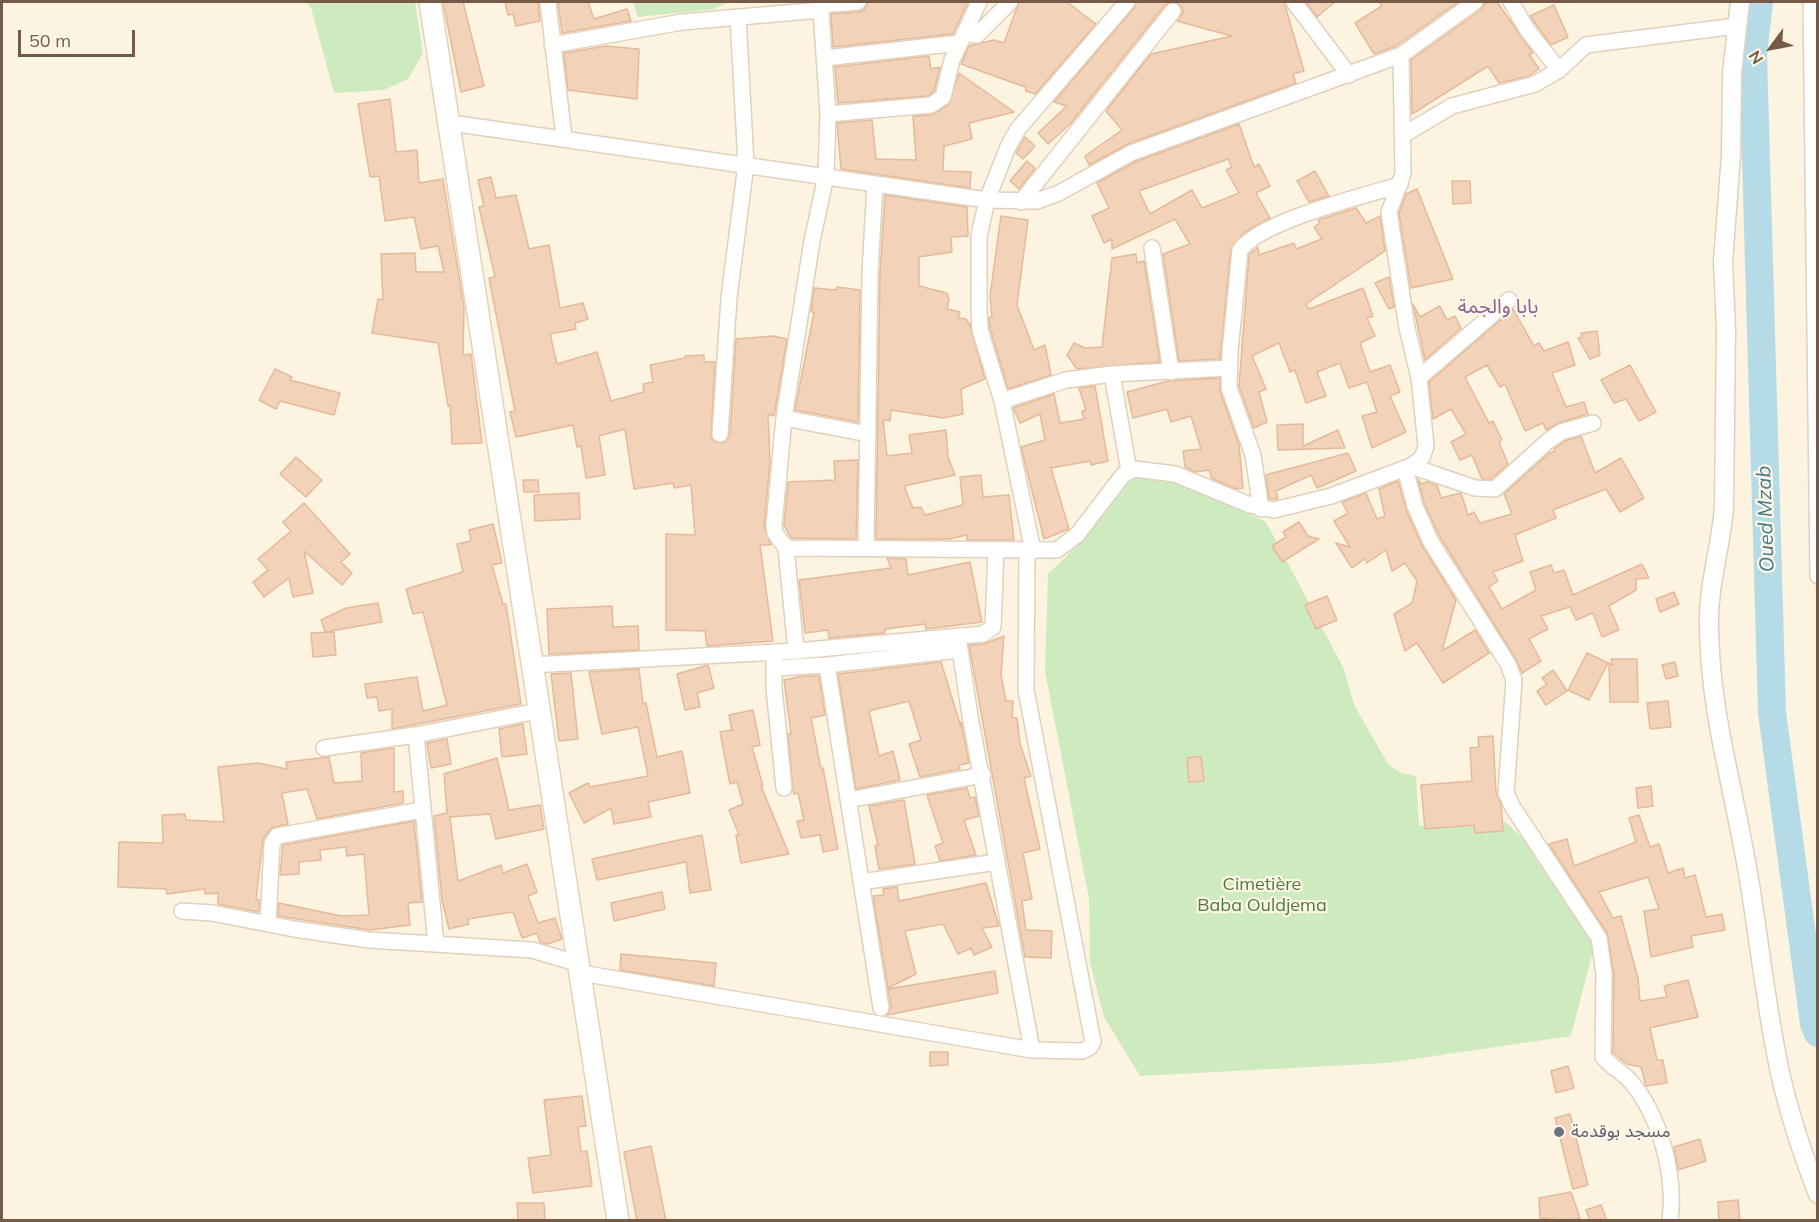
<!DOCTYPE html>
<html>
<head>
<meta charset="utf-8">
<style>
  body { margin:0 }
  #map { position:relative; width:1819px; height:1222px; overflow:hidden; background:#fcf3e1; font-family:Mulish,sans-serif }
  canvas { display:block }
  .frame { position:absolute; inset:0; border:3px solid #745a47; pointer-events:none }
  .north { position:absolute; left:1741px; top:18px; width:60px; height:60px; -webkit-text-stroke:4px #fff7e7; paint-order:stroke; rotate:238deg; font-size:16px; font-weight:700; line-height:24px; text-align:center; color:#745a47 }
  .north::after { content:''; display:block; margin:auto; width:21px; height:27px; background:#745a47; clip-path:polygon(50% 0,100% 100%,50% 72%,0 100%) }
  .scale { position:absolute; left:18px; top:30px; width:117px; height:27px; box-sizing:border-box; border:3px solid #745a47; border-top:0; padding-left:8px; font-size:18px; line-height:21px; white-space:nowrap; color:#745a47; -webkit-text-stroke:4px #fff7e7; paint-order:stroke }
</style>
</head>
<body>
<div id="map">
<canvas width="1819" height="1222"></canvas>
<div class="frame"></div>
<div class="north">N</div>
<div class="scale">50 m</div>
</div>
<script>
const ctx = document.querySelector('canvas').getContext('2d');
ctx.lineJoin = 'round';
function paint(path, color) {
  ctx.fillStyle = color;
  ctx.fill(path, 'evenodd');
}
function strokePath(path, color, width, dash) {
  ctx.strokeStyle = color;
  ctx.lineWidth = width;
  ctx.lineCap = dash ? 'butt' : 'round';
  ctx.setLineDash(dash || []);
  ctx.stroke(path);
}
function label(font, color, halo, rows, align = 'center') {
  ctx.font = font + ' Mulish,"Noto Sans Arabic",sans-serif';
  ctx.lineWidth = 4.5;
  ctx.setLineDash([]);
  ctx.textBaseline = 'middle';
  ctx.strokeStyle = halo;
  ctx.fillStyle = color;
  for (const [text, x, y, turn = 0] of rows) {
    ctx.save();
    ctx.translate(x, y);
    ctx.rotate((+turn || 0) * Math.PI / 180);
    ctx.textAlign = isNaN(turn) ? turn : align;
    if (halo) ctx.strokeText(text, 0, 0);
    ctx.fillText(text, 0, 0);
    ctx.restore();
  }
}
const green = new Path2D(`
  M306 2H415L423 53 408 79 384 90 334 93 311 8Z
  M633 2H730L714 9 638 17Z
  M1133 477 1184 482 1266 522 1344 669 1354 705 1388 764 1401 773 1416 776 1419 826 1506 822 1520 836 1531 842 1536 860 1595 943 1571 1036 1386 1063 1140 1076 1104 1017 1090 963 1089 899 1045 671 1048 574 1086 537Z`);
const river = new Path2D(`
  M1759 2 1753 55 1772 713 1814 1024 1818 1033`);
const building = new Path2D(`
  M443 2H463L484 86 461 92Z
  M505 2H538L540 21 516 26 513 14 508 15Z
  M558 2H588L594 19 627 9 631 21 562 33Z
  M868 2H967V4L953 34 833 47 831 14 859 12 864 10Z
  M1019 2H1067L1096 24 1035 94 1026 91 1025 87 961 64 969 46 994 40 1004 43Z
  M1136 2H1173L1165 5 1070 124 1048 144 1038 133 1067 106 1054 102 1134 8Z
  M1175 2H1284L1304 71 1293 74 1296 83 1128 144 1089 165 1085 156 1122 130 1106 111 1151 54 1232 36 1177 21 1183 12 1182 7Z
  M1306 2H1335L1317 17Z
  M1379 2H1458L1396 46 1374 54 1355 23 1382 6Z
  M1497 2 1533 53 1529 54 1539 69 1529 76 1499 83 1488 66 1412 114 1411 60 1481 10 1485 3Z
  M1554 5 1568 37 1551 45 1530 16Z
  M605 46 639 49 637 99 568 90 564 53Z
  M929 56 931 69 940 67 934 91 928 96 838 103 835 67Z
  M959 73 1014 112 969 123 972 139 944 146 943 171 971 172 970 188 841 169 837 123 872 120 876 159 916 160 913 116 932 115 948 105Z
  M390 99 396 152 417 150 419 183 443 179 464 307 463 355 471 354 482 443 452 444 450 405 448 406 438 343 372 333 378 299 383 300 381 254 415 253 416 272H444L438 246 421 249 414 217 385 221 379 176 370 177 358 104Z
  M1239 124 1254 167 1259 164 1270 186 1256 193 1270 218 1245 232 1231 248 1220 359 1179 361 1163 254 1190 244 1175 219 1112 249V239L1104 243 1092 216 1109 208 1097 183 1135 162ZM1228 159 1232 167 1226 170 1239 193 1202 208 1192 190 1150 214 1139 191Z
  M1025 137 1035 146 1023 159 1016 153Z
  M1027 161 1035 168 1019 189 1010 181Z
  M1315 171 1329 196 1309 202 1297 181Z
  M491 177 496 198 516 195 529 249 549 245 560 308 583 303 588 319 575 323 576 329 550 334 557 364 597 352 611 401 644 392 643 384 653 382 650 365 685 358V356L704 355V362H715L711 438 715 442 724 443 730 435 736 339 773 336 787 339 774 416 768 414 770 462 764 526 771 545H760L773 641 707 646 705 631 666 630V534L695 535 691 485 674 488 673 483 634 489 625 429 599 436 605 475 586 478 581 446 577 447 573 425 516 437 510 412 515 411 489 278 495 277 479 207 484 206 478 180Z
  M1452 181H1470L1471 203 1453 204Z
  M1417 189 1453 279 1411 288 1399 213 1406 194Z
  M885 195 967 207 968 236 951 237 952 252 919 257V286L947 293 949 300 947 309 960 312 958 318 966 319 970 325 985 379 961 389 963 414 943 418 891 410 890 421 883 420 887 456 912 453 909 435 946 430 948 457 955 475 904 486 913 508 921 507 925 515 963 505 960 477 981 475 983 497 1009 495 1014 540H967V535L949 539H876L880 273Z
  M1356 208 1366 223 1380 216 1385 251 1306 304 1309 309 1363 288 1373 316 1367 318 1375 336 1360 343 1370 372 1390 365 1400 392 1390 396 1406 432 1372 448 1362 416 1377 412 1367 382 1349 388 1340 363 1317 372 1326 396 1306 403 1295 370 1290 372 1279 343 1252 356 1266 389 1259 392 1267 422 1254 428 1239 386 1249 255 1258 247 1259 255 1294 243 1296 249 1322 239 1314 227 1320 223 1318 220Z
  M1001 216 1028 220 1017 305 1034 350 1045 345 1051 375 1008 389 990 328 989 318 992 316 990 296Z
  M1136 254 1137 263 1144 261 1160 362 1077 369 1067 355 1074 343 1085 348 1102 347 1112 258Z
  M1389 277 1394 307 1389 309 1375 283Z
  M837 287 860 290 858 422 795 410 814 312H811L814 288 836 290Z
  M1413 304 1420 317 1440 306 1447 320 1455 316 1461 328 1425 360Z
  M1513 309 1534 346 1539 343 1544 351 1568 342 1575 365 1552 373 1566 407 1584 402 1588 414 1558 423 1546 430 1543 423 1525 431 1505 384 1500 387 1487 365 1465 377 1489 423 1493 421 1502 440 1499 442 1508 464 1491 479H1482L1472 455 1460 460 1451 442 1466 434 1451 409 1433 419 1429 382Z
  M1597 331 1600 355 1590 359 1578 338 1582 337 1581 333Z
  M1630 365 1656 412 1639 421 1626 399 1614 403 1601 380Z
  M275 369 292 377 290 380 340 393 334 415 280 401 276 409 259 400Z
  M1220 378V391L1239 445 1243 488 1236 489 1211 478 1210 470 1195 472 1185 467 1183 451 1201 449 1191 416 1171 422 1167 409 1133 418 1127 392 1168 381Z
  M1095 386 1108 461 1091 465 1090 461 1051 468 1069 529 1044 539 1021 447 1045 440 1040 414 1020 423 1013 408 1054 394 1060 423 1084 419 1082 411 1086 410 1079 388Z
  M1303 424V446L1338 430 1345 448 1278 450 1277 425Z
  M1581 436 1595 473 1621 458 1644 498 1620 512 1606 489 1553 510 1556 518 1515 535 1523 561 1493 572 1498 581 1489 587 1502 609 1536 590 1530 572 1551 565 1554 573 1564 570 1573 595 1642 564 1649 578 1636 579V590L1609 606 1619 630 1602 637 1593 613 1576 620 1570 607 1541 616 1548 629 1529 639 1541 661 1522 673 1516 659 1440 537 1424 503 1418 479 1421 484 1427 482 1437 485 1441 498 1461 493 1468 515 1474 512 1480 523 1512 514 1504 494 1548 454 1555 451 1554 449 1565 441Z
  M1348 453 1356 471 1317 488 1311 475 1276 491 1278 499H1269L1266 475Z
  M296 457 322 480 306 497 280 474Z
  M858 460 856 539 791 538 784 525 788 482 835 480 834 461Z
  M523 480H538L539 492H524Z
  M1398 481 1406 510 1422 546 1456 600 1442 651 1475 630 1489 653 1443 683 1417 643 1405 651 1394 614 1412 603 1417 581 1405 563 1392 571 1386 550 1367 563 1365 559 1352 568 1336 543 1350 547 1334 521 1348 513 1342 502 1366 493 1377 519 1385 516 1379 489Z
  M579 493 580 519 535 521 534 495Z
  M304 503 350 554 341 562 352 573 342 585 304 551 313 593 293 597 289 578 264 597 253 582 268 570 258 559 291 531 283 522Z
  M1299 522 1308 536 1319 539 1282 562 1272 546 1286 537 1283 532Z
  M493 524 502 563 492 565 503 604H506L521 704 392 729V709L379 711 377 697 367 698 365 684 417 677 423 711 447 705 423 612 413 614 406 589 463 572 457 544 471 541 469 530Z
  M887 558 906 559 908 575 970 562 982 622 926 629 925 624 885 629V633L829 638 828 630 805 633 799 580 891 568Z
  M1674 592 1679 604 1660 612 1656 599Z
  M1327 596 1337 620 1316 629 1305 605Z
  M378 603 382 622 325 632 321 620 346 608Z
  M612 606 613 627 638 626 639 650 549 654 547 609Z
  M334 632 336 655 313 657 311 633Z
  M1004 636 1001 675 1006 701H1013L1012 718H1017L1020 744 1031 776 1024 778 1040 849 1023 853 1032 899 1022 901 1026 930 1052 931 1051 958 1025 957 969 645 984 644Z
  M1587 653 1608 663 1589 700 1568 690Z
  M1611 659H1637L1638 702H1610L1609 663 1613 665Z
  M941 662 961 727V722L969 763 959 765 960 769 920 777 909 744 921 740 909 701 869 711 879 756 893 751 900 780 856 789 838 674Z
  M1675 662 1678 676 1666 679 1662 665Z
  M708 665 714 688 697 693 700 707 685 710 677 674Z
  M639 669 643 704 646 703 657 757 682 751 690 793 648 802 651 817 614 824 611 808 584 823 569 793 588 783 590 787 648 776 638 727 602 734 589 672Z
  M1553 670 1567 691 1546 705 1537 691 1547 684 1542 678Z
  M571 673 578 739 559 741 551 674Z
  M803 676H819L825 715 811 718 821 769 823 768 838 849 823 852 820 835 801 838 797 821 804 820 798 793 794 794 793 791 788 734H791L784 680Z
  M1668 701 1671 727 1650 729 1647 703Z
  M753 710 760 745 752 747 763 786H761L789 854 741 863 736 835H739L729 810 743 804 737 782 730 784 720 732 732 730 729 715Z
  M523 724 527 754 502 757 499 729Z
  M1493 736 1496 793 1501 804 1503 831 1475 833 1474 825 1425 829 1421 785 1472 781 1470 748 1479 747 1478 737Z
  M447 739 451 764 431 768 427 743Z
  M394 748V792L403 791V803L317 819 307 789 282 793 288 824 272 828 263 839 256 899 259 900V912L218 904V893L205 894V889L167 894 166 889 118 887 119 842 163 843 162 815 185 814 186 820 224 822 218 767 258 763 287 769 286 762 329 757 334 783 362 781 361 753Z
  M1201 756 1204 781 1189 782 1187 758Z
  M497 758 509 810 540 805 544 829 496 839 490 814 450 817 458 881 501 865 503 873 527 864 537 892 528 896 538 923 555 918 562 939 547 944 540 942 537 933 522 938 513 912 468 919 469 924 449 929 442 900 434 816 447 813 444 774Z
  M1651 786 1653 806 1638 808 1636 788Z
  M967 788 970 798 975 797 979 816 964 820 976 855 940 861 935 846 943 843 927 795Z
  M904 800 915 864 879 869 875 846 878 845 869 806Z
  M1639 815 1650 847 1659 844 1668 873 1683 868 1685 878 1695 875 1706 917 1722 914 1725 930 1691 936 1693 947 1651 957 1644 911 1659 909 1648 877 1599 892 1613 918 1621 916 1638 978 1640 1001 1667 997 1664 986 1688 980 1698 1017 1650 1028 1657 1060H1663L1667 1083 1646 1086 1641 1067 1627 1064 1613 1053 1614 974 1607 933 1549 844 1567 839 1574 866 1636 842 1629 818Z
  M414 821 422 902 408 903 410 925 370 930 278 916 279 903 341 916 369 915 364 854 347 856 346 847 320 850 321 860 299 862V874L280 875 283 845Z
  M702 835 711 890 690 893 686 862 597 880 592 859Z
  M986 883 999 926 982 928 992 947 974 955 971 948 958 954 943 924 905 931 916 974 888 988 873 896 884 895 883 889 897 887 899 901Z
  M662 892 665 909 614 921 611 903Z
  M621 954 716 963 714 986 620 970Z
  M995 971 998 993 887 1015 891 1007 888 989Z
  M930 1052H948V1065L930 1066Z
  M1568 1066 1574 1088 1556 1093 1551 1071Z
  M582 1096 586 1126 578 1127 581 1152 587 1151 592 1186 533 1193 528 1158 551 1155 544 1100Z
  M1570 1114 1588 1185 1573 1189 1555 1118Z
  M1700 1139 1706 1161 1678 1170 1674 1147Z
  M651 1146 666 1221H637L624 1152Z
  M1571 1192 1580 1218 1571 1221 1540 1218 1539 1198Z
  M1738 1200 1740 1221H1719L1718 1202Z
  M517 1203H544L545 1221H518Z
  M1601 1205 1607 1221H1590L1586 1210Z`);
const minor = new Path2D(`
  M548 2 564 137
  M1294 2 1349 75
  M1511 2 1528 31 1559 70
  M1811 2 1818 576
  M820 5 858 2
  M964 33 977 35 1010 2
  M552 45 682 22 821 10 828 114 826 176 812 241 784 418 774 525 775 533 786 548 796 651
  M825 58 959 43
  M828 114 931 105 943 97 952 60 979 2
  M451 123 987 200 1037 201 1059 193 1131 153 1401 55 1475 2
  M1403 135 1452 106 1535 84 1559 70 1586 45 1736 26
  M1021 202 1173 11
  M1152 248 1171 372
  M1112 374 1129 471
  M1419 378 1509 300
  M1002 401 1066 380 1112 374 1229 368
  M784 418 868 434
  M720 434 729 298 746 164 738 17
  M1411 466 1475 488 1495 489 1548 441 1561 432 1593 423
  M1405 468 1415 506 1431 542 1508 664 1514 680 1506 793 1512 806 1599 938 1604 974 1603 1057C1611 1067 1623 1072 1631 1082 1660 1116 1676 1175 1670 1220
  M1261 509 1253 455 1229 388 1230 351 1240 250C1261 221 1363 196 1400 185
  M786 548 1057 550 1077 535 1123 475 1134 469 1175 474 1250 505 1274 510 1331 496 1411 466 1422 458 1426 446 1419 378 1407 328 1389 212 1403 174 1401 55
  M866 548 870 273 875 184
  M1033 551 1002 401 980 330 979 311V236L987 200 1008 147 1018 129 1127 2
  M958 636 970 716 1032 1050
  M774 658V688L784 788
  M531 665 796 651 983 634 993 627 996 550
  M827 665 881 1008
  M774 668 827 665 959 650
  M416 735 436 944
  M324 748 416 735 538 711
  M848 800 983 775
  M861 882 997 862
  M182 911 212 913 294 929 369 940 532 950 580 964
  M268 924 272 844 277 836 422 810
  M581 973 1032 1050 1082 1051 1090 1047 1093 1042 1026 690 1027 550`);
const tertiary = new Path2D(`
  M1740 2 1732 73 1731 155 1723 262 1726 329 1724 507C1721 547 1708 585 1709 624 1709 706 1732 782 1746 862 1759 933 1765 1006 1781 1077 1790 1117 1803 1155 1818 1194`);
const secondary = new Path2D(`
  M430 2 618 1220`);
const markers = [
  [1559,1132,6,"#6b7280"]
];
const parkNames = [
  ["Cimetière",1262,885],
  ["Baba Ouldjema",1262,906]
];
const worshipNames = [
  ["مسجد بوقدمة",1571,1132]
];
const neighbourhoodNames = [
  ["بابا والجمة",1498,307]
];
const waterNames = [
  ["Oued Mzab",1766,519,-92]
];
paint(green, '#ceeabf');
strokePath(river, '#b5dce6', 28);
paint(building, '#f2d2b8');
strokePath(building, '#e5ba98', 1.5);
strokePath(minor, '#e1d0bc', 18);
strokePath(tertiary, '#e1d0bc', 21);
strokePath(secondary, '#e6d1ba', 24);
strokePath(minor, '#fff', 15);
strokePath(tertiary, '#fff', 18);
strokePath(secondary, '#fff', 21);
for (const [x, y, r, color] of markers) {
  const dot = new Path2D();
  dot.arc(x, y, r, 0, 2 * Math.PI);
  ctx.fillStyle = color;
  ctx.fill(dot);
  strokePath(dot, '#fff7e7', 2);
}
label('18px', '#4d7a3f', '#fff7e7', parkNames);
label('18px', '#5b616d', '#fff7e7', worshipNames, 'left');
label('20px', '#896397', '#fff7e7', neighbourhoodNames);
label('italic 20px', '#417888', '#fff7e7', waterNames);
</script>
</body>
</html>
